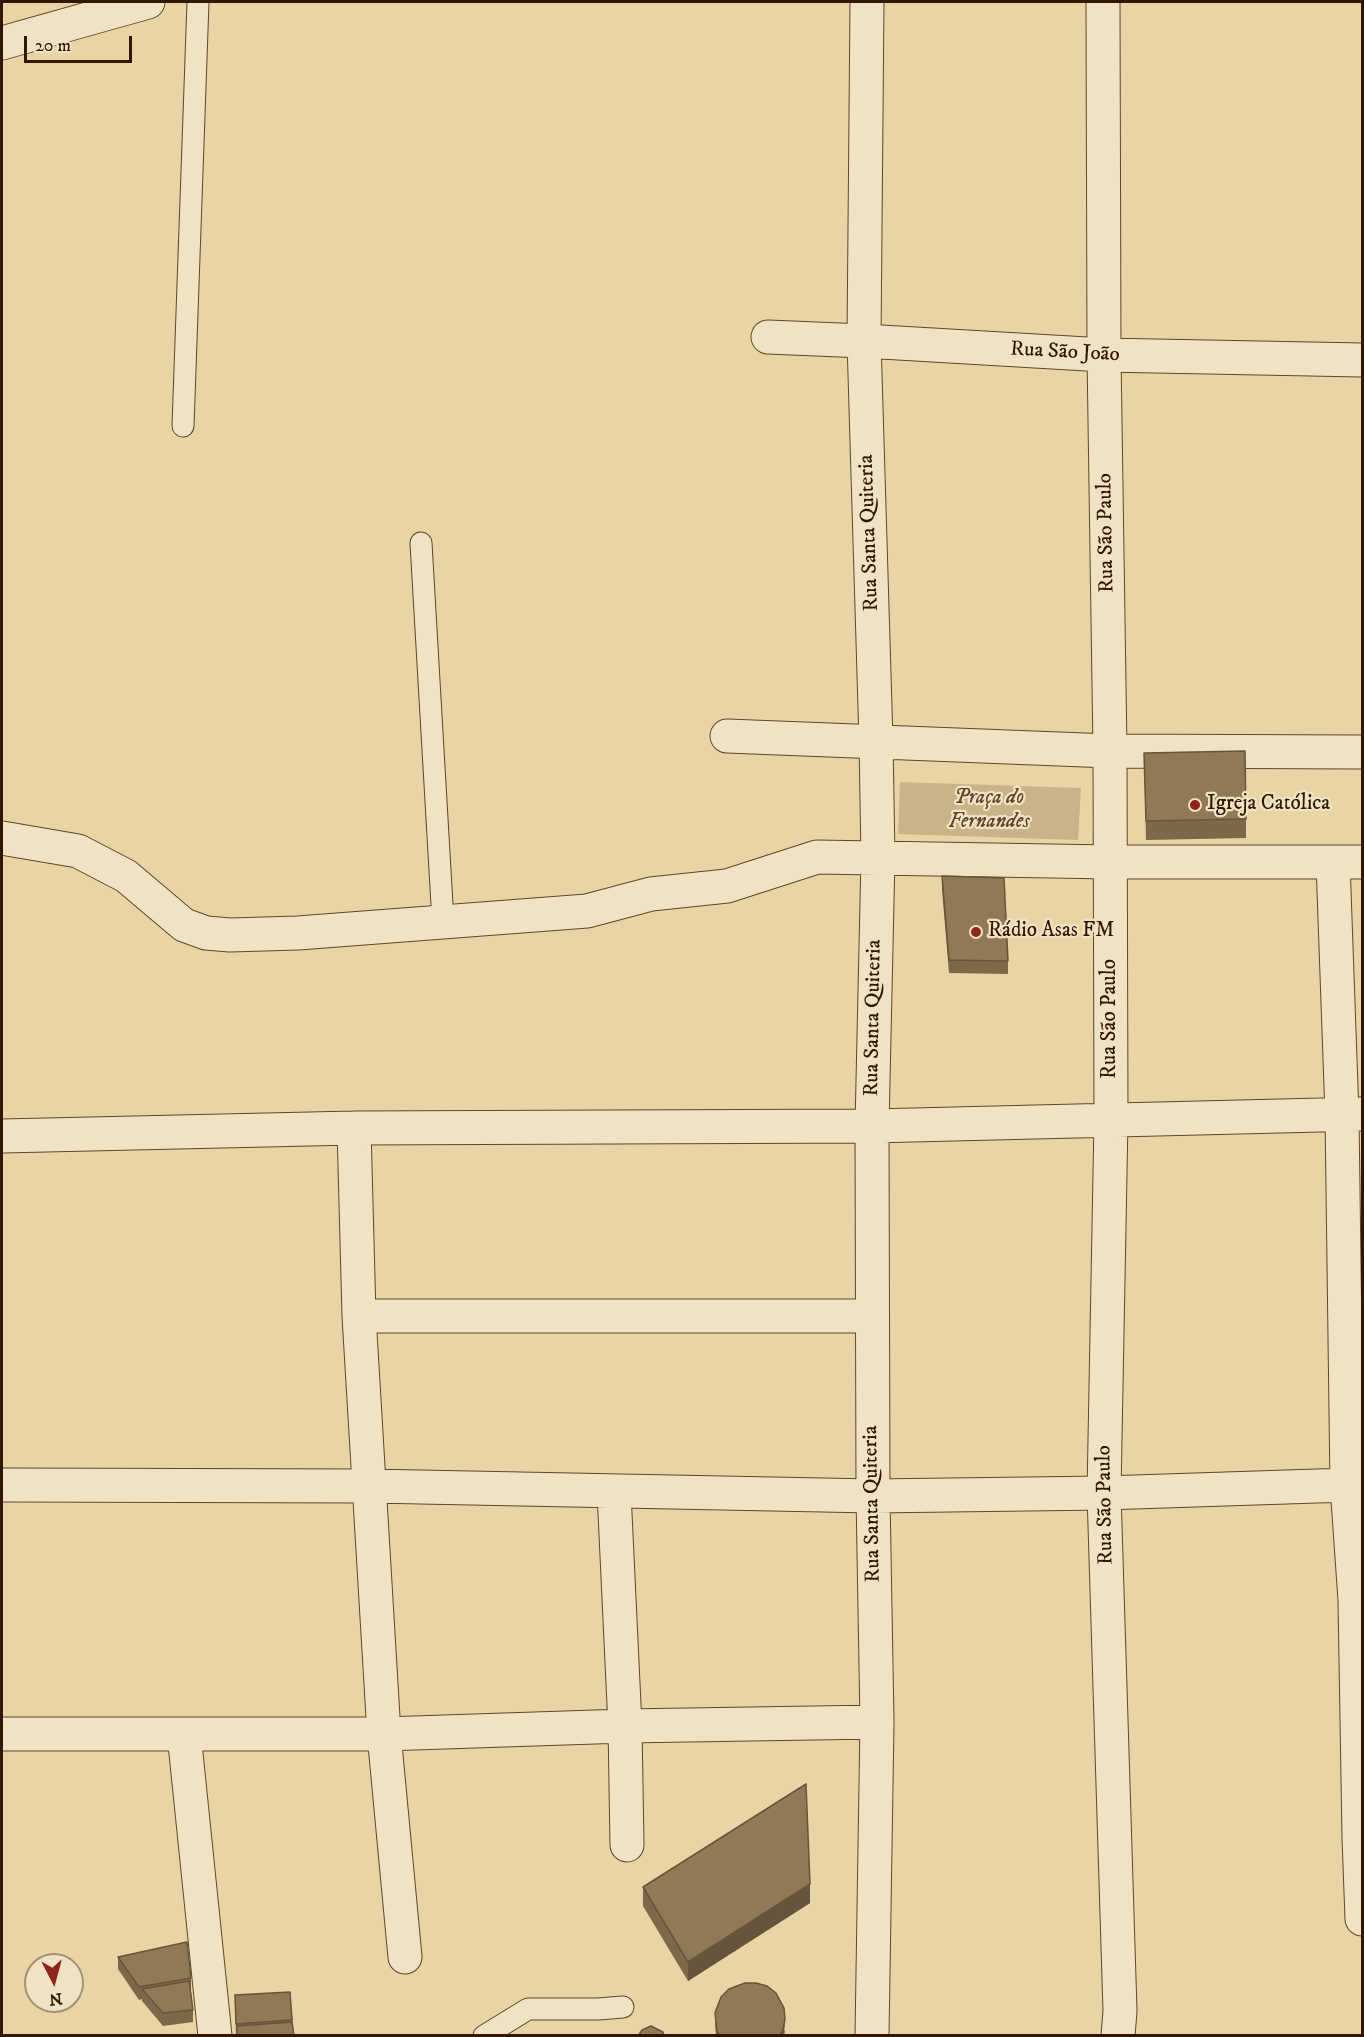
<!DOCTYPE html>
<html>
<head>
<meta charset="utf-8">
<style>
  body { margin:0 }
  #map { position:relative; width:1364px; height:2037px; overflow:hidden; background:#e8d4a4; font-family:"IM FELL DW Pica",serif }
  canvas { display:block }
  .frame { position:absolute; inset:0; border:3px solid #331601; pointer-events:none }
  .north { position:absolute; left:24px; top:1953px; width:60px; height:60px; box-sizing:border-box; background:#f0e3c4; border:2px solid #a49176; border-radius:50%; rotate:174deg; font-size:16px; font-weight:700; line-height:24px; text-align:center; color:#331601 }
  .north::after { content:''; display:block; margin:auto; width:21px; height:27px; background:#8f2418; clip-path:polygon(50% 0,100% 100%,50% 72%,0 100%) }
  .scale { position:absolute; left:24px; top:36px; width:108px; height:27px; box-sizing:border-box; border:3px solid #331601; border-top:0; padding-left:8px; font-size:18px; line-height:21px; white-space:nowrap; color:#331601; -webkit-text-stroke:4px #f0e3c4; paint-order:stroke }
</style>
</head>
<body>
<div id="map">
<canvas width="1364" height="2037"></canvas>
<div class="frame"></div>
<div class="north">N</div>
<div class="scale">20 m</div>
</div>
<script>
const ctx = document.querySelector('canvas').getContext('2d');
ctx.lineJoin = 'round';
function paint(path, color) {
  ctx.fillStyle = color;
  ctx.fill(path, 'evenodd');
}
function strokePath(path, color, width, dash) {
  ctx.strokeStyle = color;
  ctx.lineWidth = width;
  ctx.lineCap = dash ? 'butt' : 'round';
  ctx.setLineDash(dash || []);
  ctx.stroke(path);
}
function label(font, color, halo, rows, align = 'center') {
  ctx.font = font + ' "IM FELL DW Pica",serif';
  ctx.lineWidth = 4.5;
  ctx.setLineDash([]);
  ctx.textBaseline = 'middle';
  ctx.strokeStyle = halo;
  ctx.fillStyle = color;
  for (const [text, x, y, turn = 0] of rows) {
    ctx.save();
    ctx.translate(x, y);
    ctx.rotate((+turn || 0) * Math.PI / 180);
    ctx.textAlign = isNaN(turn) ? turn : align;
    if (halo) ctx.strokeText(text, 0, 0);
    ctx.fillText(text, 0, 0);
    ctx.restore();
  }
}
const green = new Path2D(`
  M900 782 1081 788 1078 840 898 834Z`);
const lane = new Path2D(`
  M183 426 198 2
  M421 543 443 922
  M484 2036 528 2009H598L623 2007`);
const street = new Path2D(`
  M867 2 864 341 876 741 878 857 872 1126 873 1496 877 1722 872 2036
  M1103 2 1104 355 1110 751 1111 1120 1104 1493 1120 2011 1118 2036
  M2 43 148 2
  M768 337 864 341 1104 355 1362 360
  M727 736 1110 751 1362 752
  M2 838 78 851 126 876 184 925 206 933 230 935 298 933 587 911 651 894 727 886 817 857 1110 862H1362
  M1333 862 1342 1115 1347 1485 1355 1600 1359 1838 1362 1919
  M354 1128 359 1316 384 1734 405 1957
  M2 1136 354 1128 872 1126 1362 1114
  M359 1316H871
  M2 1485 370 1486 873 1496 1104 1493 1347 1485
  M614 1492 625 1726 627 1845
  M2 1734H384L625 1726 877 1722
  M184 1734 215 2036`);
const wall = new Path2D(`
  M1144 753 1246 819V838L1146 840Z
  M942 876 1008 961V974L949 973 942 889Z
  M643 1887 810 1903 688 1981 643 1906Z
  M118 1957 191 1978V1991L193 2010V2022L163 2026 142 2001V1999L139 2000 118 1969Z
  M290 1992 294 2036H236L235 1995Z
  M715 2013 785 2031 784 2036H716L715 2025Z`);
const shadedWall = new Path2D(`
  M810 1884V1903L688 1981V1962Z
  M785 2019 784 2036H779Z`);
const building = new Path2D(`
  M1245 751 1246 819 1146 821 1144 753Z
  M942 876 1004 878 1008 961 949 960Z
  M806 1784 810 1884 688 1962 643 1887Z
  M187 1942 191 1978 139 1987 118 1957Z
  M189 1981 193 2010 163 2013 142 1989Z
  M745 1983H756L767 1986 776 1993 784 2008 785 2019 783 2030 779 2036H720L717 2031 715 2013 721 1997 729 1989Z
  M290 1992 292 2020 236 2024 235 1995Z
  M292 2022 294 2036H237V2026Z
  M651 2026 663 2032 664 2036H638L642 2030Z`);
const markers = [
  [1195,805,6,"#8f2418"],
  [976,932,6,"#8f2418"]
];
const streetNames = [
  ["Rua São João",1065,353,3],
  ["Rua Santa Quiteria",870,533,-92],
  ["Rua São Paulo",1107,533,-91],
  ["Rua Santa Quiteria",874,1018,-89],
  ["Rua São Paulo",1111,1019,-90],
  ["Rua Santa Quiteria",873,1504,-91],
  ["Rua São Paulo",1106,1505,-91]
];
const parkNames = [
  ["Praça do",989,799],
  ["Fernandes",989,823]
];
const poiNames = [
  ["Igreja Católica",1207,805],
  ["Rádio Asas FM",988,932]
];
paint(green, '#c9b488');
strokePath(lane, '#60462a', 23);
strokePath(street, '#60462a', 35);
strokePath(lane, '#f0e3c4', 21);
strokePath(street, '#f0e3c4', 33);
paint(wall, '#7d684a');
paint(shadedWall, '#66553c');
paint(building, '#917956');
strokePath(building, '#66553c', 1.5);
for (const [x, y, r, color] of markers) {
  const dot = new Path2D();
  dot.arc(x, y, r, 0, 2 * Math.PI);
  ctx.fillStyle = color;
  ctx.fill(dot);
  strokePath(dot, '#f0e3c4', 2);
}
label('21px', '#331601', '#f0e3c4', streetNames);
label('italic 21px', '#60452a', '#f0e3c4', parkNames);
label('21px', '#331601', '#f0e3c4', poiNames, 'left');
</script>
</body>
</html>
